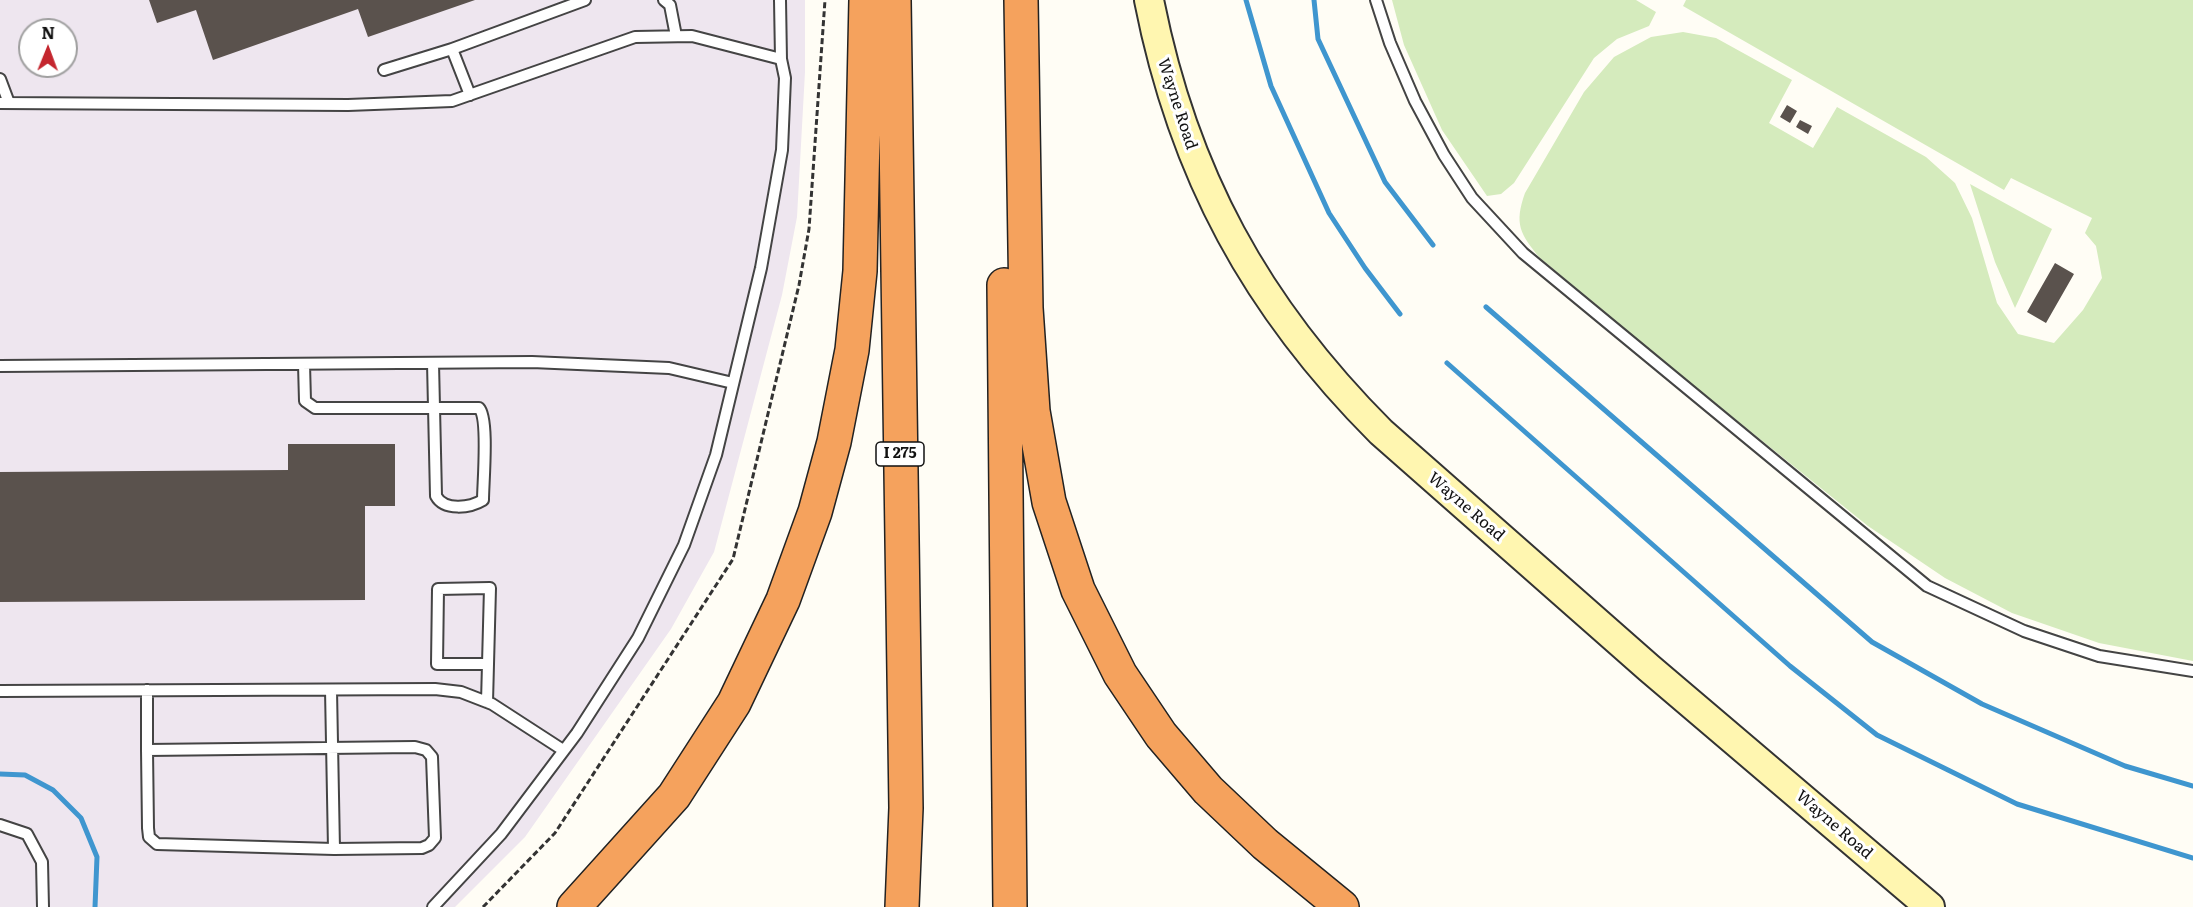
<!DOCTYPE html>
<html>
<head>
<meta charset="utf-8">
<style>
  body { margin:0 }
  #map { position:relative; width:2193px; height:907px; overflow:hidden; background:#fffdf5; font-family:Literata,serif }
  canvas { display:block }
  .north { position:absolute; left:18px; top:18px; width:60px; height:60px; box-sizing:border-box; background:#fff; border:2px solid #a0a0a0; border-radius:50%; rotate:1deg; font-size:16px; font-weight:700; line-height:24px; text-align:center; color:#111 }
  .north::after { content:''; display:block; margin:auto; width:21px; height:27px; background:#c4262e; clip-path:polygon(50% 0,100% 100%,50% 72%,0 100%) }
</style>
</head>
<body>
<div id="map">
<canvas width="2193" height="907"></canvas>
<div class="north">N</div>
</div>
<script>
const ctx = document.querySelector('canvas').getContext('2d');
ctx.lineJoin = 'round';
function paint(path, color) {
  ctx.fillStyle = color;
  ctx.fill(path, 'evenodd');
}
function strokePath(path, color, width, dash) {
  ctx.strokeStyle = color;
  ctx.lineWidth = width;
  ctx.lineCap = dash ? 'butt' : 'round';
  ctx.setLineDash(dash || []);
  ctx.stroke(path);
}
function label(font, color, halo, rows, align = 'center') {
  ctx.font = font + ' Literata,serif';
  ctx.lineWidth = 6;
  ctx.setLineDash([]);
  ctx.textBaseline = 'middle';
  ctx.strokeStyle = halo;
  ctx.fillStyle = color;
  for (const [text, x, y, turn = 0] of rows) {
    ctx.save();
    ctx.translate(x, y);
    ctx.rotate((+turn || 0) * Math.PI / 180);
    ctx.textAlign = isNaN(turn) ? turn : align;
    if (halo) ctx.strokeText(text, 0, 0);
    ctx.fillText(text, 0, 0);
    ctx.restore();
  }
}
const industrial = new Path2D(`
  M0 0H805V72L797 217 782 295 714 552 671 629 525 837 455 907H0ZM30 30H66V66H30Z`);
const green = new Path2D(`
  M1392 0H1636L1656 12 1649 26 1617 39 1594 58 1514 183 1501 194 1487 196 1442 130 1404 45Z
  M1686 0H2193V661L2099 643 2012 613 1945 578 1868 526 1689 382 1540 258C1520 234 1514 224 1525 193L1584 92 1614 57 1651 37 1683 32 1716 38 1792 80 1769 123 1813 148 1837 107 1926 157 1955 183 1972 218 1997 303 2018 334 2054 343 2083 310 2102 278 2096 246 2085 233 2092 218 2011 178 2004 190 1683 6Z
  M1970 184 2052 229 2015 308 1995 262Z`);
const stream = new Path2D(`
  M1246 0 1271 86 1329 213 1365 268 1400 314
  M1314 0 1318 39 1385 182 1433 245
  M1486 307 1872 642 1982 704 2125 766 2193 786
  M1447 363 1790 666 1877 735 2017 804 2193 858
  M0 774 25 775 53 790 81 818 97 857 95 907`);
const building = new Path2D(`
  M149 0H475L368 37 358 9 213 60 196 10 157 23Z
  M1787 105 1797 111 1790 123 1780 117Z
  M1800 120 1812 126 1808 134 1796 127Z
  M2055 263 2074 274 2046 323 2027 312Z
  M288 444H395V506H365V600L0 602V472L288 470Z`);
const path = new Path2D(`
  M483 907 555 833 733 559 799 285 809 229 825 0`);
const lane = new Path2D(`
  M664 0 670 5 676 36
  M1376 0 1390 43 1415 101 1444 155 1472 198 1523 253 1927 586 2024 631 2099 656 2193 671
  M384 70 452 49
  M0 79 9 103
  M470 95 452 49 585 0
  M0 103 348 105 452 101 635 37 692 36 781 59
  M304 364 305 401 315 408H479C489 418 483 483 483 500 470 508 444 511 436 496L433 363
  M0 366 532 362 669 368 733 383
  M147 690V750
  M331 690 334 849 422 848 429 845 435 838 432 757 426 750 415 747 147 750 148 828 149 837 157 844 334 849
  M0 691 435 689 461 692 492 704 563 750
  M487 702 490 588 438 589 437 664H488
  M0 825 27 834 42 862 43 907
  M433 907 501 834 577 733 638 638 684 545 716 455 761 268 782 150 785 78 781 59 780 0`);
const secondary = new Path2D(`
  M1149 0C1183 173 1256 307 1381 432L1649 668 1930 907`);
const highway = new Path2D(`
  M894 0 906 808 902 907
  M1021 0 1026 308 1033 411 1049 502 1078 590 1120 674 1161 735 1208 790 1265 844 1342 907
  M1004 285 1010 907
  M574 907 674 796 734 703 783 600 815 512 834 442 852 350 860 271 866 0`);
const shields = [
  [900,454,48]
];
const shieldNames = [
  ["I 275",900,454]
];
const streetNames = [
  ["Wayne Road",1177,104,72],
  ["Wayne Road",1466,507,41],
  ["Wayne Road",1834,825,41]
];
paint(industrial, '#eee6ef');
paint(green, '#d5ebbd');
strokePath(stream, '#3f96cf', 5);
paint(building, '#5a524d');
strokePath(lane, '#444', 14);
strokePath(secondary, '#333', 32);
strokePath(highway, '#222', 36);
strokePath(path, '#333', 3, [6, 3]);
strokePath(lane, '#fff', 10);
strokePath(secondary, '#fff6b0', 28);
strokePath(highway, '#f5a25d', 33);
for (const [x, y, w] of shields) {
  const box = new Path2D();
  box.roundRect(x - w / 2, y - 12, w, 24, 4.5);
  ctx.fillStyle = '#fff';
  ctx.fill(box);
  strokePath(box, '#111', 1.5);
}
label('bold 15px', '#111', null, shieldNames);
label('16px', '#111', '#fff', streetNames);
</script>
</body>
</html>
